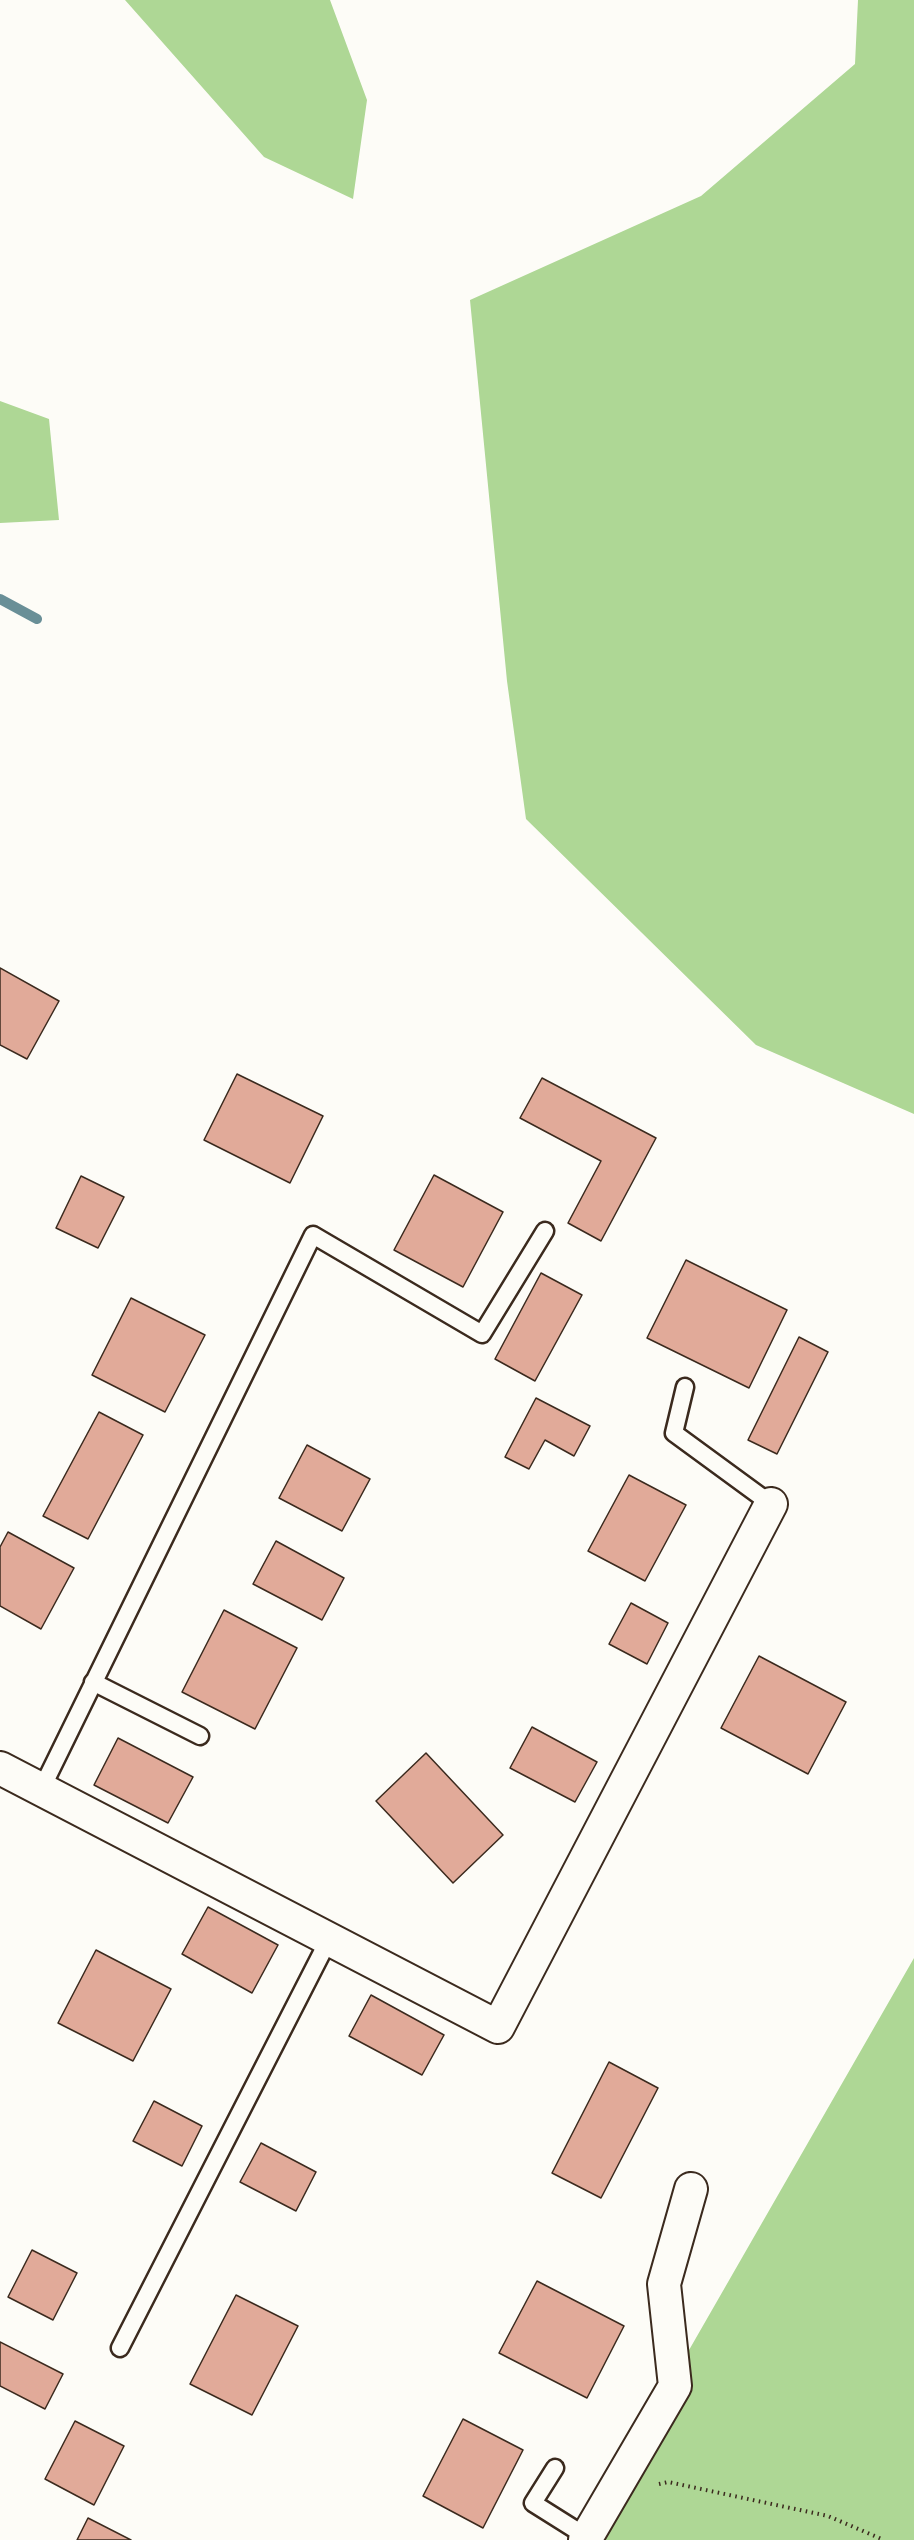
<!DOCTYPE html>
<html>
<head>
<meta charset="utf-8">
<style>
  body { margin:0 }
  canvas { display:block; background:#fdfcf7 }
</style>
</head>
<body>
<canvas width="914" height="2540"></canvas>
<script>
const ctx = document.querySelector('canvas').getContext('2d');
ctx.lineJoin = 'round';
function paint(path, color) {
  ctx.fillStyle = color;
  ctx.fill(path, 'evenodd');
}
function strokePath(path, color, width, dash) {
  ctx.strokeStyle = color;
  ctx.lineWidth = width;
  ctx.lineCap = dash ? 'butt' : 'round';
  ctx.setLineDash(dash || []);
  ctx.stroke(path);
}
const green = new Path2D(`
  M125 0H330L367 100 353 199 264 157Z
  M858 0H914V1114L756 1045 526 819 507 681 470 300 701 196 855 64Z
  M0 401 49 419 59 520 0 523Z
  M914 1958V2540H580Z`);
const stream = new Path2D(`
  M0 599 37 619`);
const building = new Path2D(`
  M0 968 59 1001 27 1059 0 1045Z
  M237 1074 323 1116 290 1183 204 1140Z
  M542 1078 656 1138 601 1241 568 1223 601 1161 520 1118Z
  M434 1175 503 1212 463 1287 394 1250Z
  M81 1176 124 1197 98 1248 56 1228Z
  M686 1260 787 1310 749 1388 647 1338Z
  M541 1273 582 1295 535 1381 495 1359Z
  M131 1298 205 1335 165 1412 92 1375Z
  M799 1337 828 1352 777 1454 748 1440Z
  M536 1398 590 1426 574 1456 545 1440 529 1469 505 1457Z
  M99 1412 143 1435 88 1539 43 1516Z
  M307 1445 370 1479 342 1531 279 1498Z
  M629 1475 686 1505 645 1581 588 1551Z
  M8 1532 74 1568 41 1629 0 1606V1547Z
  M276 1541 344 1578 322 1620 253 1584Z
  M631 1603 668 1623 647 1664 609 1644Z
  M224 1610 297 1648 255 1729 182 1692Z
  M759 1656 846 1702 808 1774 721 1728Z
  M532 1727 597 1762 575 1802 510 1768Z
  M118 1738 193 1777 168 1823 94 1785Z
  M426 1753 503 1835 453 1883 376 1801Z
  M208 1907 278 1945 252 1993 182 1954Z
  M96 1950 171 1989 133 2061 58 2023Z
  M371 1995 444 2035 422 2075 349 2036Z
  M609 2062 658 2088 601 2198 552 2173Z
  M154 2101 202 2126 182 2166 133 2141Z
  M261 2143 316 2172 296 2211 240 2182Z
  M32 2250 77 2273 53 2320 8 2297Z
  M537 2281 624 2326 587 2398 499 2353Z
  M236 2295 298 2326 252 2415 190 2384Z
  M0 2342 63 2374 45 2409 0 2386Z
  M463 2419 523 2450 483 2528 423 2496Z
  M75 2421 124 2446 94 2505 45 2479Z
  M88 2518 131 2540H77Z`);
const path = new Path2D(`
  M659 2484 668 2482 828 2516 884 2540`);
const lane = new Path2D(`
  M685 1387 674 1433 771 1504
  M93 1682 200 1736
  M41 1790 313 1235 482 1334 545 1231
  M120 2348 329 1939
  M555 2468 533 2503 587 2537`);
const street = new Path2D(`
  M0 1768 498 2027 771 1504
  M585 2540 675 2386 664 2284 691 2189`);
paint(green, '#aed795');
strokePath(stream, '#698f97', 10);
paint(building, '#e1aa99');
strokePath(building, '#3b2a1e', 1.5);
strokePath(lane, '#3b2a1e', 21);
strokePath(street, '#3b2a1e', 36);
strokePath(path, '#3b2a1e', 4, [1.5, 4.5]);
strokePath(lane, '#fdfcf7', 16);
strokePath(street, '#fdfcf7', 32);
</script>
</body>
</html>
